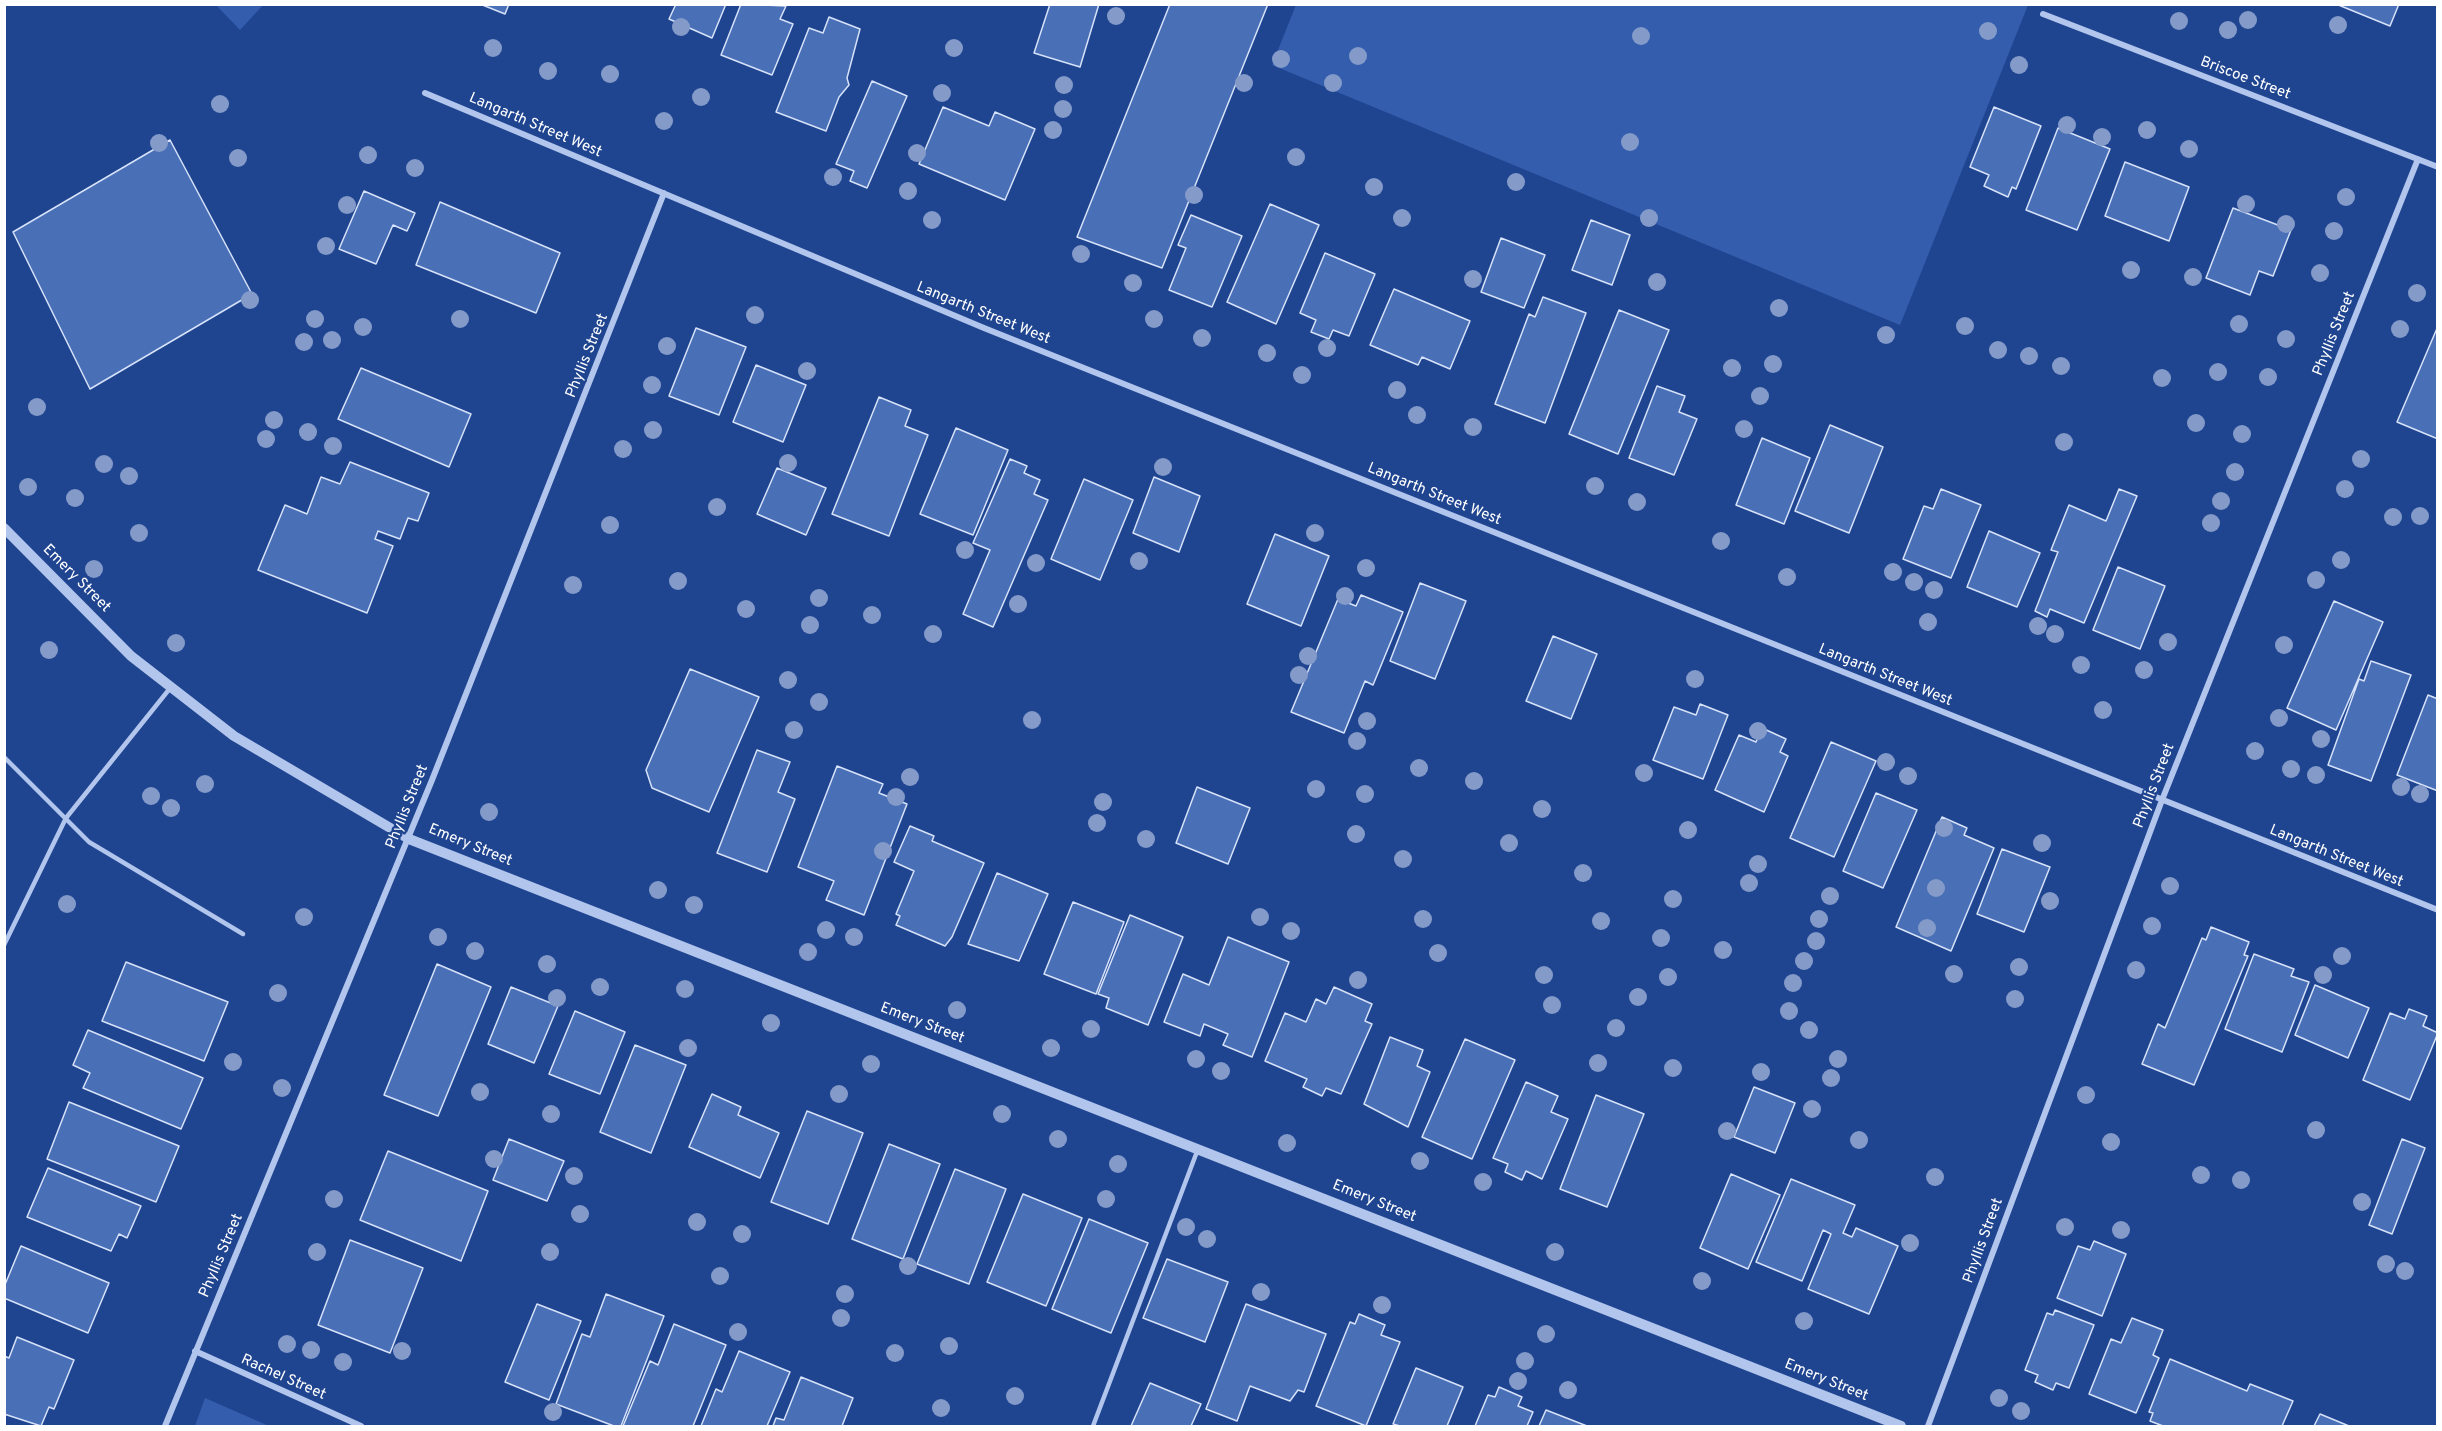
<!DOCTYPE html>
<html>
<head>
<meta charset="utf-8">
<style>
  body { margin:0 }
  #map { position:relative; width:2442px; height:1431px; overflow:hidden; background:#204590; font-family:Overpass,sans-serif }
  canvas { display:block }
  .frame { position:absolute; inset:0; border:6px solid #fff; pointer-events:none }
</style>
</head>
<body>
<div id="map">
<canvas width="2442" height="1431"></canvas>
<div class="frame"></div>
</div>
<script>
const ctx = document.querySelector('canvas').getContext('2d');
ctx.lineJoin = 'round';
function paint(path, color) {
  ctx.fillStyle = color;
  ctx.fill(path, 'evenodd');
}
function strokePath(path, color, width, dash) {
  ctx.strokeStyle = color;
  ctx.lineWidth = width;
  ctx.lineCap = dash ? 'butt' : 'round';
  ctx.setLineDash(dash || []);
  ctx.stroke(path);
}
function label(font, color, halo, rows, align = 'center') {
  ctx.font = font + ' Overpass,sans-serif';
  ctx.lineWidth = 4.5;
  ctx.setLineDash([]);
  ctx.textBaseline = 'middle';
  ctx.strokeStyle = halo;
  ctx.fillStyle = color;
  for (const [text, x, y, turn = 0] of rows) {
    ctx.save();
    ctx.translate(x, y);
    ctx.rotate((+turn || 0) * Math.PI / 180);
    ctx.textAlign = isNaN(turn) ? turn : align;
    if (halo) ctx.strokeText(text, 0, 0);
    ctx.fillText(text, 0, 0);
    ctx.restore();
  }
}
const green = new Path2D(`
  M1697 4 2028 5 1900 325 1272 65 1296 5Z
  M216 5H263L240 30Z
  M205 1398 269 1426H195Z`);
const building = new Path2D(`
  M480 4H509L505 14Z
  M676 4H726L712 38 669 19Z
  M741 4 786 6 780 19 793 24 772 75 721 55Z
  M1050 4H1099L1080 67 1034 53Z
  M1170 4H1268L1162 268 1077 237Z
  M2336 4H2399L2390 26Z
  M829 17 860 29 847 78 849 85 839 97 826 131 776 112 809 28 823 33Z
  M872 81 907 96 867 188 850 181 854 171 836 164Z
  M943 107 989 126 995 112 1035 129 1005 200 919 164Z
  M1994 107 2041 126 2016 189 2012 187 2008 197 1984 186 1989 175 1970 167Z
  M2058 128 2110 149 2077 230 2026 210Z
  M170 140 252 294 90 389 13 232Z
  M2125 162 2189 187 2169 241 2105 216Z
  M364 191 415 213 407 231 393 225 376 264 339 249Z
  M440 202 560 253 536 313 416 265Z
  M1270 204 1319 225 1276 324 1227 302Z
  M2233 208 2291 230 2273 276 2259 271 2250 295 2206 278Z
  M1191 215 1242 236 1212 307 1169 290 1186 248 1178 245Z
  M1591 220 1630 235 1612 285 1572 270Z
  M1501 238 1545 255 1524 308 1481 292Z
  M1325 253 1375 274 1349 336 1333 330 1329 339 1311 332 1316 320 1300 313Z
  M1394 289 1470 321 1450 369 1422 357 1418 365 1370 345Z
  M1543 297 1586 313 1545 423 1495 404 1529 314 1535 317Z
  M1619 310 1669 330 1618 454 1569 434Z
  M2438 326V439L2397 422Z
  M696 328 746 347 719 415 669 396Z
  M756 365 806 385 783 442 733 422Z
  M361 368 471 414 449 467 338 419Z
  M1657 386 1685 396 1679 412 1697 419 1674 475 1629 458Z
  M879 397 911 410 905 426 928 435 889 536 832 514Z
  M1830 425 1883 447 1849 533 1795 511Z
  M956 428 1008 450 973 535 920 514Z
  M1762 438 1810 458 1784 524 1736 505Z
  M1010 459 1027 466 1024 473 1040 480 1034 494 1048 500 993 627 963 614 990 550 973 543Z
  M350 462 429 493 418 521 408 518 400 539 378 531 375 539 393 546 367 613 258 570 285 505 307 514 321 477 340 484Z
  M777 468 826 488 806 535 757 514Z
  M1154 477 1200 496 1179 552 1133 533Z
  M1084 479 1133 500 1100 580 1051 559Z
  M1941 489 1981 505 1951 578 1903 559 1924 506 1933 509Z
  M2119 489 2137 496 2084 623 2050 609 2047 617 2035 611 2058 552 2051 550 2069 505 2106 521Z
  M1989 531 2040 553 2017 607 1967 587Z
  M1275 534 1329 556 1301 626 1247 604Z
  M2118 567 2165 586 2140 649 2093 630Z
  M1420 583 1466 601 1435 679 1390 661Z
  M1361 595 1403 612 1373 685 1365 681 1344 733 1291 712 1338 599 1356 606Z
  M2334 601 2383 622 2336 730 2287 708Z
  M1553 636 1597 654 1571 719 1526 701Z
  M2371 661 2411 675 2371 781 2328 765 2359 679 2364 681Z
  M690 669 759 697 709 812 652 788 646 770Z
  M2428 695 2438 699V791L2397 775Z
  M1700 704 1728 715 1703 779 1653 760 1674 707 1696 715Z
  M1762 728 1786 739 1780 752 1788 756 1764 812 1715 790 1739 735 1756 742Z
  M1831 742 1876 761 1834 857 1790 838Z
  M757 750 790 762 778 792 795 799 767 872 717 853Z
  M837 766 883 784 879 793 907 804 864 915 826 900 834 881 798 867Z
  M1197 787 1250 808 1228 864 1176 843Z
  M1876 793 1917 810 1883 888 1843 871Z
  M1942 817 1967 828 1964 835 1994 848 1951 951 1896 927Z
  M910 826 934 836 932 841 984 863 952 937 945 946 896 925 900 916 896 914 914 871 894 862Z
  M2002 849 2050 867 2024 932 1977 914Z
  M997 873 1048 894 1019 961 968 944Z
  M1073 902 1124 922 1096 994 1044 974Z
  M1130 915 1183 937 1148 1025 1106 1008 1109 998 1098 994Z
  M2211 927 2249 942 2244 955 2248 956 2194 1085 2142 1064 2158 1024 2165 1028 2202 938 2206 940Z
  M1228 937 1289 962 1252 1057 1223 1045 1228 1034 1204 1024 1200 1036 1164 1022 1183 974 1209 985Z
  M2254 954 2294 969 2291 976 2309 982 2282 1052 2225 1029Z
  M126 962 228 1002 204 1061 102 1021Z
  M437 964 491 987 438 1116 384 1095Z
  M2315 985 2369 1008 2348 1058 2295 1035Z
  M511 987 558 1006 534 1063 488 1044Z
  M1334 987 1372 1004 1365 1021 1372 1024 1341 1094 1326 1088 1322 1096 1303 1087 1307 1079 1265 1061 1285 1013 1306 1022 1316 999 1326 1004Z
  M2409 1009 2427 1016 2423 1026 2438 1033 2410 1100 2363 1080 2390 1013 2405 1019Z
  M575 1011 625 1032 600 1094 549 1074Z
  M88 1030 203 1078 181 1129 83 1088 90 1073 73 1065Z
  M1390 1037 1423 1050 1417 1066 1430 1072 1408 1127 1364 1104Z
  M1465 1039 1515 1060 1472 1159 1422 1137Z
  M635 1045 686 1065 651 1153 600 1132Z
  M1526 1082 1558 1096 1551 1112 1568 1119 1542 1179 1526 1171 1522 1180 1505 1172 1508 1164 1493 1158Z
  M1754 1087 1795 1103 1775 1153 1734 1137Z
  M712 1094 741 1107 738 1115 779 1133 760 1178 689 1147Z
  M1596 1095 1644 1114 1607 1207 1560 1189Z
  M69 1102 179 1146 156 1202 47 1159Z
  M807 1111 863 1133 828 1224 771 1202Z
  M509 1139 564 1161 547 1201 493 1180Z
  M2402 1139 2425 1148 2392 1234 2369 1225Z
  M889 1144 940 1164 903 1259 852 1239Z
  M388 1151 488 1191 461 1261 360 1220Z
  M48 1168 141 1206 127 1238 119 1234 111 1251 27 1217Z
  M955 1169 1006 1189 969 1284 917 1264Z
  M1731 1174 1780 1195 1748 1269 1700 1248Z
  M1791 1179 1855 1205 1843 1233 1852 1237 1856 1228 1898 1246 1869 1314 1808 1289 1831 1234 1823 1230 1802 1281 1756 1262Z
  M1023 1194 1082 1218 1046 1306 987 1282Z
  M1089 1219 1148 1243 1111 1333 1052 1309Z
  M350 1240 423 1268 390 1353 318 1325Z
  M2094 1241 2126 1254 2102 1316 2057 1298 2078 1246 2090 1250Z
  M21 1246 109 1283 88 1333 4 1298V1287Z
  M1167 1259 1228 1282 1205 1342 1143 1318Z
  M606 1294 664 1316 621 1426H614L556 1404 582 1334 590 1337Z
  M537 1304 581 1321 549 1400 505 1382Z
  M1246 1304 1326 1334 1304 1392 1298 1390 1290 1401 1250 1386 1237 1421 1206 1409Z
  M2055 1310 2094 1325 2069 1388 2056 1383 2053 1390 2035 1382 2038 1375 2025 1370 2047 1313 2053 1315Z
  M1359 1314 1385 1325 1381 1335 1400 1342 1366 1426 1316 1406 1350 1322 1355 1324Z
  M2132 1318 2163 1330 2153 1355 2159 1358 2136 1413 2089 1394 2111 1339 2121 1343Z
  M674 1324 726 1345 693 1426H623L650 1361 658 1365Z
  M17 1337 74 1360 54 1409 49 1407 41 1426 4 1414V1356L9 1358Z
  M739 1351 790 1372 767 1426H701L716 1389 722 1392Z
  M2170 1359 2247 1391 2250 1384 2293 1401 2282 1426H2163L2150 1421 2153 1413 2149 1412Z
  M1416 1368 1463 1387 1447 1426H1400L1393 1424Z
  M801 1377 853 1398 842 1426H773L776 1418 784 1420Z
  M1150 1383 1201 1404 1191 1426H1131Z
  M1499 1387 1522 1397 1518 1406 1533 1412 1527 1426H1475L1488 1395 1495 1397Z
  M1546 1410 1587 1426H1539Z
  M2320 1414 2349 1426H2314Z`);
const service = new Path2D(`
  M4 757 89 842 243 934
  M4 945 66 818 171 687
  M1093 1426 1198 1149`);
const minor = new Path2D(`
  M2043 14 2438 167
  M425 93 984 328 2438 910
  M195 1351 361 1426
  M165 1426 432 780 664 193
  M1928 1426 2162 800 2418 159`);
const tertiary = new Path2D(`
  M4 528 131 656 234 736 409 839 1901 1426`);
const trees = [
  [1116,16],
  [2248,20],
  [2179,21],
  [2338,25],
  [681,27],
  [2228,30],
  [1988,31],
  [1641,36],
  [493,48],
  [954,48],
  [1358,56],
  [1281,59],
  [2019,65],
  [548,71],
  [610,74],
  [1244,83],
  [1333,83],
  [1064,85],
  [942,93],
  [701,97],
  [220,104],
  [1063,109],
  [664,121],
  [2067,125],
  [1053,130],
  [2147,130],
  [2102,137],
  [1630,142],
  [159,143],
  [2189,149],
  [917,153],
  [368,155],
  [1296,157],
  [238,158],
  [415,168],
  [833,177],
  [1516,182],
  [1374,187],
  [908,191],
  [1194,195],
  [2346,197],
  [2246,204],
  [347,205],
  [1402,218],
  [1649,218],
  [932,220],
  [2286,224],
  [2334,231],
  [326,246],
  [1081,254],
  [2131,270],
  [2320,273],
  [2193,277],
  [1473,279],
  [1657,282],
  [1133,283],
  [2417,293],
  [250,300],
  [1779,308],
  [755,315],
  [315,319],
  [460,319],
  [1154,319],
  [2239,324],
  [1965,326],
  [363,327],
  [2400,329],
  [1886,335],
  [1202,338],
  [2286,339],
  [332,340],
  [304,342],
  [667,346],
  [1327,348],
  [1998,350],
  [1267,353],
  [2029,356],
  [1773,364],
  [2061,366],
  [1732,368],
  [807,371],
  [2218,372],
  [1302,375],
  [2268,377],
  [2162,378],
  [652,385],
  [1397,390],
  [1760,396],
  [37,407],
  [1417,415],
  [274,420],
  [2196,423],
  [1473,427],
  [1744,429],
  [653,430],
  [308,432],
  [2242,434],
  [266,439],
  [2064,442],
  [333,446],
  [623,449],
  [2361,459],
  [788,463],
  [104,464],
  [1163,467],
  [2235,472],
  [129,476],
  [1595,486],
  [28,487],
  [2345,489],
  [75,498],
  [2221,501],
  [1637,502],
  [717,507],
  [2420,516],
  [2393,517],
  [2211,523],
  [610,525],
  [139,533],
  [1315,533],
  [1721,541],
  [965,550],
  [2341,560],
  [1139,561],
  [1036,563],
  [1366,568],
  [94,569],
  [1893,572],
  [1787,577],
  [2316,580],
  [678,581],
  [1914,582],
  [573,585],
  [1934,590],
  [1345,596],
  [819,598],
  [1018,604],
  [746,609],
  [872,615],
  [1928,622],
  [810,625],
  [2038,626],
  [933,634],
  [2055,634],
  [2168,642],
  [176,643],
  [2284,645],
  [49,650],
  [1308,656],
  [2081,665],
  [2144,670],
  [1299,675],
  [1695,679],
  [788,680],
  [819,702],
  [2103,710],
  [2279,718],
  [1032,720],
  [1367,721],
  [794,730],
  [1758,731],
  [2321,739],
  [1357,741],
  [2255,751],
  [1886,762],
  [1419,768],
  [2291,769],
  [1644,773],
  [2316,775],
  [1908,776],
  [910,777],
  [1474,781],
  [205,784],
  [2401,787],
  [1316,789],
  [1365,794],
  [2420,794],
  [151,796],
  [896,797],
  [1103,802],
  [171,808],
  [1542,809],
  [489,812],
  [1097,823],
  [1944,828],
  [1688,830],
  [1356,834],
  [1146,839],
  [1509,843],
  [2042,843],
  [883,851],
  [1403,859],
  [1758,864],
  [1583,873],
  [1749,883],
  [2170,886],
  [1936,888],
  [658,890],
  [1830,896],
  [1673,899],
  [2050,901],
  [67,904],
  [694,905],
  [304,917],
  [1260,917],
  [1423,919],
  [1819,919],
  [1601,921],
  [2152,926],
  [1927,928],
  [826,930],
  [1291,931],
  [438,937],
  [854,937],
  [1661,938],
  [1816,941],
  [1723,950],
  [475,951],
  [808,952],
  [1438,953],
  [2342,956],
  [1804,961],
  [547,964],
  [2019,967],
  [2136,970],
  [1954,974],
  [1544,975],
  [2323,975],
  [1668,977],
  [1358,980],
  [1793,983],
  [600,987],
  [685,989],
  [278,993],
  [1638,997],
  [557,998],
  [2015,999],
  [1552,1005],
  [957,1010],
  [1789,1011],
  [771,1023],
  [1616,1028],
  [1091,1029],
  [1809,1030],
  [688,1048],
  [1051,1048],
  [1196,1059],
  [1838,1059],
  [233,1062],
  [1598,1063],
  [871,1064],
  [1673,1068],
  [1221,1071],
  [1761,1072],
  [1831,1078],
  [282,1088],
  [480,1092],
  [839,1094],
  [2086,1095],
  [1812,1109],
  [551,1114],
  [1002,1114],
  [2316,1130],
  [1727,1131],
  [1058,1139],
  [1859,1140],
  [2111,1142],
  [1287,1143],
  [494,1159],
  [1420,1161],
  [1118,1164],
  [2201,1175],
  [574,1176],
  [1935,1177],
  [2241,1180],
  [1483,1182],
  [334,1199],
  [1106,1199],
  [2362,1202],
  [580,1214],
  [697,1222],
  [1186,1227],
  [2065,1227],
  [2121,1230],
  [742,1234],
  [1207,1239],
  [1910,1243],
  [317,1252],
  [550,1252],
  [1555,1252],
  [2386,1264],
  [908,1266],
  [2405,1271],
  [720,1276],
  [1702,1281],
  [1261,1292],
  [845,1294],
  [1382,1305],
  [841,1318],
  [1804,1321],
  [738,1332],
  [1546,1334],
  [287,1344],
  [949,1346],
  [311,1350],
  [402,1351],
  [895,1353],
  [1525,1361],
  [343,1362],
  [1518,1381],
  [1568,1390],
  [1015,1396],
  [1999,1398],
  [941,1408],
  [2021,1411],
  [553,1412]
];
const streetNames = [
  ["Briscoe Street",2245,79,21],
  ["Langarth Street West",535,126,23],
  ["Langarth Street West",983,314,22],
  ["Phyllis Street",2335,334,-68],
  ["Phyllis Street",588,356,-68],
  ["Langarth Street West",1434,495,22],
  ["Emery Street",76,579,45],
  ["Langarth Street West",1885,676,22],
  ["Phyllis Street",2155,786,-69],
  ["Phyllis Street",408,807,-68],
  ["Emery Street",470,846,22],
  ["Langarth Street West",2336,857,22],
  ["Emery Street",922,1024,21],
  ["Emery Street",1374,1202,22],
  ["Phyllis Street",1984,1241,-70],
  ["Phyllis Street",222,1256,-67],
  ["Rachel Street",283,1378,24],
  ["Emery Street",1826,1381,22]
];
paint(green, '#345ead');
paint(building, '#496fb7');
strokePath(building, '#d6e2f9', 1.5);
strokePath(service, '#b1c5ed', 4.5);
strokePath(minor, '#b1c5ed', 6);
strokePath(tertiary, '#b1c5ed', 10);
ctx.fillStyle = '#849bca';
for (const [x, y] of trees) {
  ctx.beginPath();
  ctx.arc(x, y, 9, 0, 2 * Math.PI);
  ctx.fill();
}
label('15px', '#fff', '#204590', streetNames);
</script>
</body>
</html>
